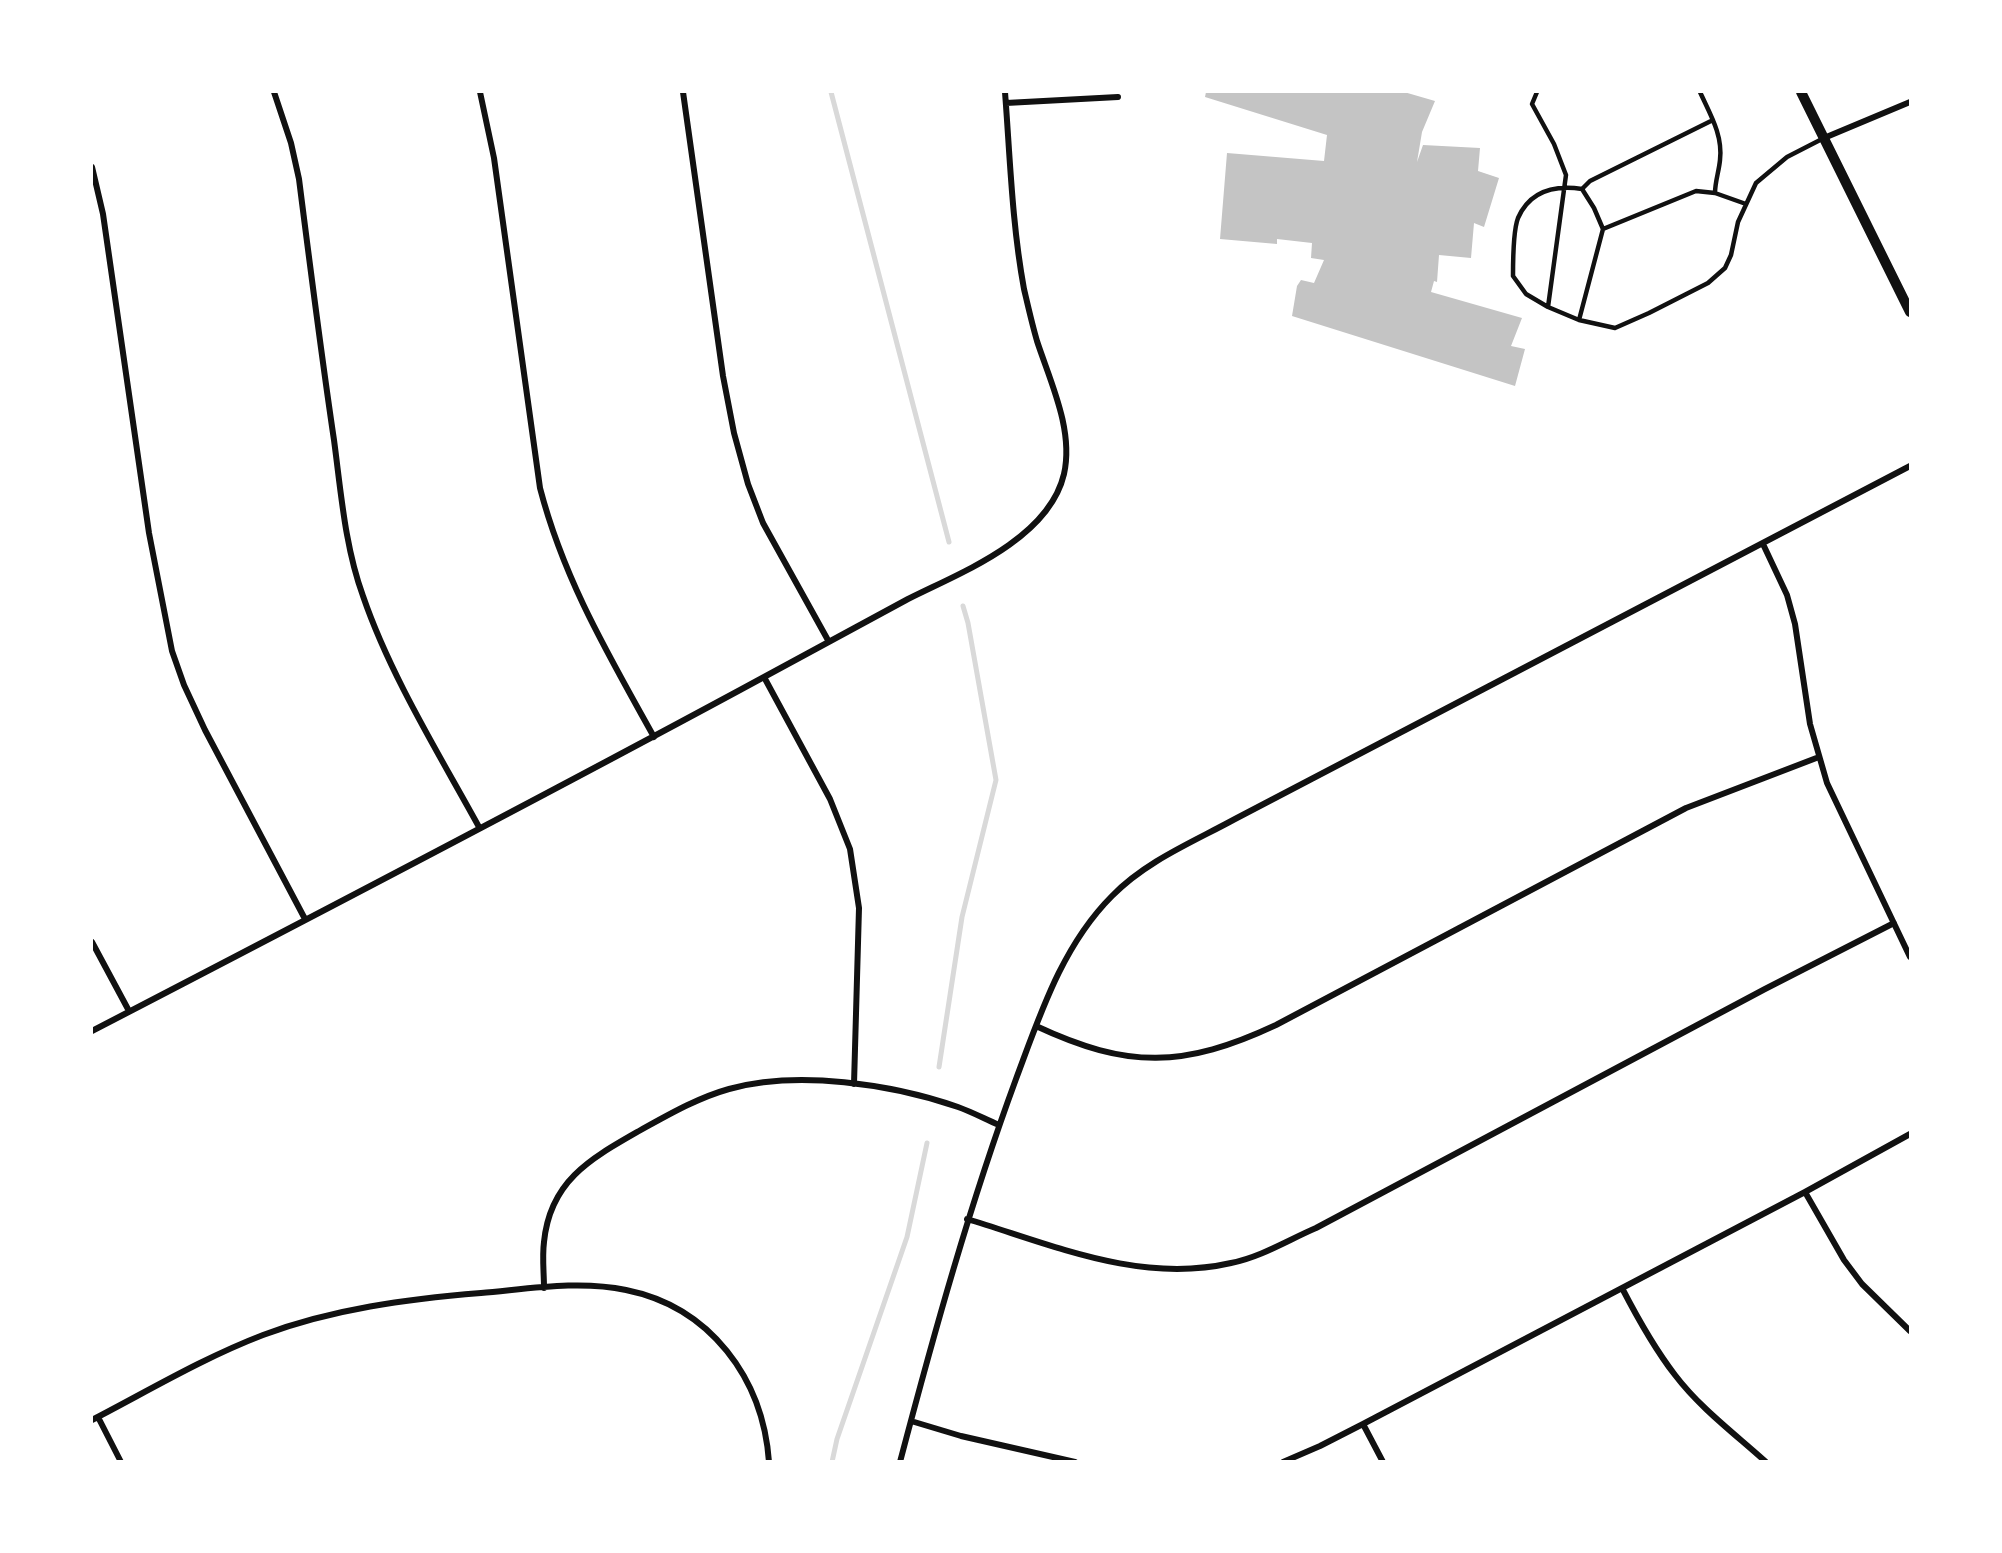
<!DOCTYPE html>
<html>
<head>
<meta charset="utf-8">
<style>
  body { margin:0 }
  #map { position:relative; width:2002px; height:1553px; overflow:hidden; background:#fff; font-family:"PT Sans",sans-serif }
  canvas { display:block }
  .frame { position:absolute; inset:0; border:93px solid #fff; pointer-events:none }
</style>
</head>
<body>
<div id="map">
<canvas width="2002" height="1553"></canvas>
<div class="frame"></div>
</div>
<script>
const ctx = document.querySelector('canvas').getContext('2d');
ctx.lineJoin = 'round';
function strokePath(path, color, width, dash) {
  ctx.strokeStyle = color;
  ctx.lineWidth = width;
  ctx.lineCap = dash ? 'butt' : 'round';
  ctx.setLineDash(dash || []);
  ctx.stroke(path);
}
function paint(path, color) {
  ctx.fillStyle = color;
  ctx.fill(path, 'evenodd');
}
const stream = new Path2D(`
  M831 92 949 542
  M939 1067 962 917 996 780 968 623 963 606
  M832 1462 837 1439 907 1237 927 1143`);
const building = new Path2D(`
  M1206 92H1404L1435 101 1422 132 1417 162 1423 145 1480 148 1478 171 1499 178 1484 227 1474 223 1471 258 1439 255 1437 282 1434 281 1431 292 1522 318 1511 346 1525 349 1515 386 1292 316 1297 286 1301 280 1314 283 1324 260 1311 258 1312 243 1277 239V244L1220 239 1227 153 1324 161 1327 135 1205 97Z`);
const service = new Path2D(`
  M1537 92 1532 104 1554 144 1566 175 1548 307
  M1700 92C1710 114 1723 135 1720 160 1719 171 1715 182 1715 193L1746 204
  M1582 189 1590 181 1713 120
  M1603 229 1696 191 1715 193
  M1579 320 1603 229 1594 208 1582 189C1555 185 1530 191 1518 218 1513 231 1513 261 1513 276L1526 294 1548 307 1579 320 1615 328 1649 313 1708 283 1725 268 1731 255 1738 222 1756 183 1787 157 1824 138`);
const minor = new Path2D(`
  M274 92 291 143 299 179C310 266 321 353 334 440 341 492 345 547 363 596 390 675 439 754 479 827
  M480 92 494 158 540 488C564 580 608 654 654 737
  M683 92 723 376 734 433 748 484 763 523 829 642
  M1006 103 1118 97
  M1824 138 1910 102
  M92 167 103 214 149 533 172 651 184 685 205 730 305 919
  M1763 544 1787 595 1795 624 1810 724 1827 783 1910 957
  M764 677 830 799 850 849 859 908 854 1084
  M92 942 129 1011
  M1036 1026C1128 1069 1184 1068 1276 1025L1686 808 1819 757
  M92 1031C308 919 525 806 740 690 796 660 852 629 908 599 942 582 978 567 1009 545 1033 528 1057 504 1064 474 1074 430 1050 381 1037 341 1032 324 1028 306 1024 289 1012 224 1010 157 1005 92
  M1805 1192 1844 1260 1862 1284 1910 1331
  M967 1219C1053 1245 1140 1284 1231 1263 1261 1257 1288 1240 1316 1228L1765 989 1894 923
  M544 1288C544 1273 542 1257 544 1242 550 1181 590 1159 639 1131 668 1115 697 1098 729 1089 797 1070 892 1084 958 1107 972 1112 985 1119 999 1125
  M1622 1288C1638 1319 1654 1348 1675 1375 1700 1408 1735 1434 1766 1462
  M98 1417 121 1462
  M92 1420C148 1391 203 1358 263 1335 332 1309 407 1299 481 1293 528 1289 579 1280 626 1290 710 1307 763 1378 769 1462
  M911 1421 961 1436 1075 1462
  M1363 1424 1383 1462
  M900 1462C934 1333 970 1204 1016 1079 1040 1015 1062 946 1112 896 1146 861 1193 842 1235 819L1910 466
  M1283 1462 1320 1446 1363 1424 1805 1192 1910 1134`);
const tertiary = new Path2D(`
  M1801 92 1910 312`);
strokePath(stream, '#d9d9d9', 5);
paint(building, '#c4c4c4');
strokePath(service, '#111', 4.5);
strokePath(minor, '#111', 6);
strokePath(tertiary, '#111', 10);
</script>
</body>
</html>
